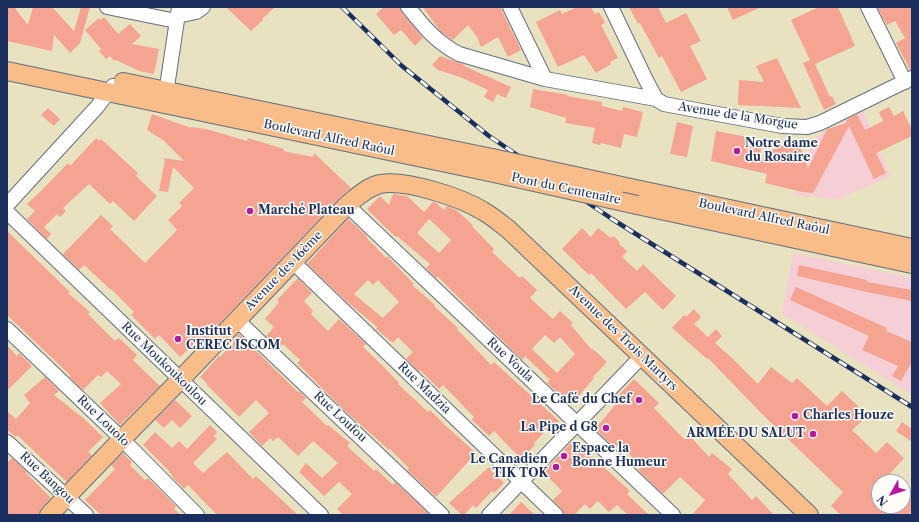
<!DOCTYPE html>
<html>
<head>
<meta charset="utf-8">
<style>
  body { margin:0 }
  #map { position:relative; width:919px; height:522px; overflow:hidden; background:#e8e2c0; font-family:"Libre Caslon Text",serif }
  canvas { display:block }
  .frame { position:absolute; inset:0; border:8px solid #1b2f5e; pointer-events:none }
  .north { position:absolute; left:871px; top:474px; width:40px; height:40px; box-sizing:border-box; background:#fdfcf7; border:1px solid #a3aaba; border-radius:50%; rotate:231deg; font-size:11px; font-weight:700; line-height:16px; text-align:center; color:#1b2f5e }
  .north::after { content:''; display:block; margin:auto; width:14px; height:18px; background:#b5179e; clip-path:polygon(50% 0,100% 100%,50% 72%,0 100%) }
</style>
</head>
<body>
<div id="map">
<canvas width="919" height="522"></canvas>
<div class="frame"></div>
<div class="north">N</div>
</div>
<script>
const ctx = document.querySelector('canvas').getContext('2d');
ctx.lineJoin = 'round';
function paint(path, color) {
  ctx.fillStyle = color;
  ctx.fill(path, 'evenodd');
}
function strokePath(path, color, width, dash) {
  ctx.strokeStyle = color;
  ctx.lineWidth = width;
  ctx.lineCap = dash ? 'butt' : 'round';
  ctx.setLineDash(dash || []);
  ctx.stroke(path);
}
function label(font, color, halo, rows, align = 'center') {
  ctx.font = font + ' "Libre Caslon Text",serif';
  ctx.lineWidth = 3;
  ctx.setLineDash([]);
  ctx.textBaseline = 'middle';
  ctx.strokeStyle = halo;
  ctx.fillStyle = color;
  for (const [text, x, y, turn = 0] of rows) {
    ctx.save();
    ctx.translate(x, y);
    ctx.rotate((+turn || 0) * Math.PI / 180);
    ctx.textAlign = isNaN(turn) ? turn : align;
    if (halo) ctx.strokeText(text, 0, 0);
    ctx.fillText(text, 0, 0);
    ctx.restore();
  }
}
const built = new Path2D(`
  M863 111 891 176 839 199 794 195 812 139Z
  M793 253 912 278V395L782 314Z`);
const building = new Path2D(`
  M7 7H14L28 25 33 7H52L74 31 81 7H90L80 43 70 53 54 35 52 51 7 41Z
  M226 7H275L262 19 263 20 251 31Z
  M384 7H400L401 12 423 38 415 46 401 30 394 35 376 14Z
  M423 7H500L521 50 508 57 498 37 481 47 477 37 468 25 453 40 440 31Z
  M577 7H591L595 14 599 12 605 23 601 25 618 58 610 62 611 64 596 73 584 55 558 67 536 22 560 10 562 14Z
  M629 7H658L666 23 686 13 701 41 690 46 707 79 681 92 662 56 659 58 640 23 638 24Z
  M727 7H761L733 20Z
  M819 7H838L855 46 815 64 830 97 832 96 836 104 824 110 803 63 810 60 791 20Z
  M877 7H912V70H910L896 43 905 38 895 21 887 25Z
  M104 17 118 34 130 24 141 36 132 44 159 49 154 74 139 71 116 60 114 61 110 56 106 59 99 51 101 49 85 30 99 18 100 20Z
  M440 56 465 65 464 66 511 87 506 98 497 94 493 102 484 97 488 90 460 77 438 70 432 65Z
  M777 58 801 108 738 105 739 80 764 82 756 66Z
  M533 89 568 95 567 96 602 102V106L622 111 623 107 643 112 637 137 624 134 621 148 601 143 600 145 592 143 595 128 565 123 566 118 530 107Z
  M889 107 894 116 903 111 912 130V136L876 153 886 173 874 179 849 126 813 193 802 192 765 183 767 174 711 161 716 131 763 140 758 163 779 145 787 147 799 143 808 169 827 129 847 123 846 120 857 114 865 130 883 121 879 112Z
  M48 108 60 119 54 126 41 115Z
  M152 114 191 128V127L206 129 247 141 248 138 284 149 283 151 313 157 314 153 351 188 339 198 201 343 198 340 180 357 159 335 155 339 131 315 134 312 111 289V290L84 265 79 270 63 254 101 215 113 226 110 229 145 263 177 230 168 220 182 206 179 203 194 188 173 167 168 192 159 191 165 160 163 158 184 161 163 140 147 130Z
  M677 122 693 126 687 157 670 154Z
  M96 138 99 141 101 139 138 173 136 176 157 196 134 221 113 201 110 204 89 184 63 208 66 211 60 217 57 214 44 227 51 234 47 239 27 219 35 211 27 204 42 190 68 163 70 166Z
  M393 194 407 196 424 212 433 202 436 203 444 210 447 206 456 210 473 225 472 226 494 249 492 252 520 278 522 276 537 290 530 298 553 319 560 311 573 323 571 325 592 350 593 349 607 362 593 377 594 378 571 405 547 383 550 380 525 356 522 360 438 277 436 278 426 268 430 264 397 236 396 237 386 228 367 209 380 196 389 205ZM429 219 451 240 439 253 417 233ZM545 335 554 343 560 337 575 354 557 373 532 349Z
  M348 219 367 236 366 237 386 258 387 256 414 284 412 285 435 305 434 306 458 328 457 329 491 365 494 362 559 421 549 433 546 430 534 443 535 445 521 459 494 431 489 436 472 420 474 417 443 385 439 389 420 370 419 372 406 359 413 352 398 337 393 343 376 329 377 327 345 300 307 264ZM368 280 373 285 378 280 399 302 383 318 354 294Z
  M582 228 591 237 598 228 611 238 614 236 620 243 619 244 627 251 622 257 637 271 643 264 676 296 663 310 645 292 626 309 591 273 589 275 562 249Z
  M7 231 70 292 68 293 90 312 88 314 115 341 119 338 137 355 133 360 160 386 120 425 100 403 121 384 107 371 101 377 98 375 83 390 69 377 71 376 7 315Z
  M799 265 867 280V282L912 290V301L871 293 797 276Z
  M298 278 312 293 304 301 313 311 311 314 328 331 339 319 366 344 363 347 382 365 399 383 398 384 428 412 430 410 447 427 476 453 436 497 407 470 409 468 390 449 389 450 343 409 297 363 300 360 283 344 279 348 266 336 274 327 265 319 279 302 277 300Z
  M796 287 887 328 886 331 912 342V362L901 381 892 376 898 366 862 350 869 336 790 300Z
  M694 309 701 317 694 324 708 337 716 329 722 336 715 343 731 357 758 384 771 367 792 383 797 378 827 406 842 391 861 409 857 415 863 420 852 430 876 453 887 442 904 458 888 476 895 482H879V506H903V501L912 492V510L908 515H841L831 506 843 492 762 414 708 358 707 359 672 328 684 315 686 317Z
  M239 334 298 392 299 391 306 398 302 402 327 426 328 425 350 443 347 446 374 471 376 469 393 485 395 482 430 515H343L337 509 352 494 339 482 324 496 299 472 306 463 322 478 338 463 313 441 298 456 278 437 273 441 270 438 262 446 249 432 269 413 256 400 239 417 206 384 207 383 200 377 219 356 220 357 234 342 233 341Z
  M7 345 17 356 19 353 32 366 7 391Z
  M45 377 59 391 54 395 83 418 103 437 88 452 92 455 67 482 17 435 16 437 7 430V411L16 419 30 403 24 395Z
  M634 379 659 403 654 408 684 439 689 435 709 457 712 453 732 469 728 474 752 500 756 496 774 515H692L705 500 680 477 663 494 638 470 641 467 620 444 615 448 595 429 617 403 614 400Z
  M175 400 192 416 180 428 172 420 164 428 155 420Z
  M902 422 912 429V442L896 431Z
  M210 425 217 432 214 436 217 439 193 463 203 473 227 452 253 479 256 476 298 515H217L188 485 184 489 172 477 173 476 169 472V471L143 445 155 432 172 448 179 441 187 449Z
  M574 440 630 491 627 494 649 515H628L617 505 609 512 598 501 590 509 585 504 574 515H565L562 509 553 500 562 491 543 472Z
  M123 453 132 462 130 465 145 480 148 478 176 506 174 509 181 515H101L85 500 115 469 111 465Z
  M12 458 27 472 26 473 51 498 41 508 39 515H7V463Z
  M489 467 504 483 494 493 492 491 476 508 473 505 464 515H462L449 503Z
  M521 502 535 515H509Z`);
const minor = new Path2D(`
  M107 7 176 21
  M408 7C424 27 436 42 459 54L545 79 656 99
  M510 7 545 79
  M611 7 645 78 656 99 664 104 782 126 807 127 820 123 912 78
  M868 7 905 82
  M177 16 196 12 203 7
  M165 100 179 7
  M7 205 97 107 113 86
  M347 205 673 515
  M7 212 321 515
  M293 262 556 515
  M237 320 442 515
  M7 329 122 439 197 515
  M7 442 86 515
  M489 515 642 356`);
const major = new Path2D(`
  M7 71 494 173
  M123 82 492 158
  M617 185 912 248
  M637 205 912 264
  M49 515 122 439 180 380 347 205C357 197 367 187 380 184 406 179 462 198 483 211 492 216 500 223 508 229L809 515`);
const rail = new Path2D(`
  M342 7 402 66 489 136 612 219 912 407`);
const majorBridge = new Path2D(`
  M492 158 617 185
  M494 173 637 205`);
const markers = [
  [737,151,4,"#b5179e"],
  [250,211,4,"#b5179e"],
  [178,339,4,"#b5179e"],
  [639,400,4,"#b5179e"],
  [795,416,4,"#b5179e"],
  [606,428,4,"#b5179e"],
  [813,434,4,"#b5179e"],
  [564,456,4,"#b5179e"],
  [556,467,4,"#b5179e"]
];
const streetNames = [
  ["Avenue de la Morgue",738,116,9],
  ["Boulevard Alfred Raôul",329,138,12],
  ["Pont du Centenaire",566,189,12],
  ["Boulevard Alfred Raôul",764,217,12],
  ["Avenue des 16ème",284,271,-46],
  ["Avenue des Trois Martyrs",623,338,44],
  ["Rue Voula",510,360,43],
  ["Rue Moukoukoulou",164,364,44],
  ["Rue Madzia",424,388,44],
  ["Rue Loufou",340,417,43],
  ["Rue Louolo",103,421,44],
  ["Rue Bangou",47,478,43]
];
const poiNames = [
  ["Notre dame",745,144],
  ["du Rosaire",745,158],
  ["Marché Plateau",258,211],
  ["Institut",186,332],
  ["CEREC ISCOM",186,346],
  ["Le Café du Chef",631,400,"right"],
  ["Charles Houze",803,416],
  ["La Pipe d G8",598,428,"right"],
  ["ARMÉE DU SALUT",805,434,"right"],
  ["Espace la",572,449],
  ["Bonne Humeur",572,463],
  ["Le Canadien",548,460,"right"],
  ["TIK TOK",548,474,"right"]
];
paint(built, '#f6cfd6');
paint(building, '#f5a492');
strokePath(minor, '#636e80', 16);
strokePath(major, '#636e80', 20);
strokePath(minor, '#fff', 14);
strokePath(major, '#f8bd88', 18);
strokePath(rail, '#1b2f5e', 4.5);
strokePath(rail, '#fdfcf7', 3, [9]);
strokePath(majorBridge, '#636e80', 20, []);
strokePath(majorBridge, '#f8bd88', 18);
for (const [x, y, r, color] of markers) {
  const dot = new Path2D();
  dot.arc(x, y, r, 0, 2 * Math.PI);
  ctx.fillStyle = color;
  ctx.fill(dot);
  strokePath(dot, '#fdfcf7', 1.5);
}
label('12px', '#1b2f5e', '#fdfcf7', streetNames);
label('bold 12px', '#1b2f5e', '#fdfcf7', poiNames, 'left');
</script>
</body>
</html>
